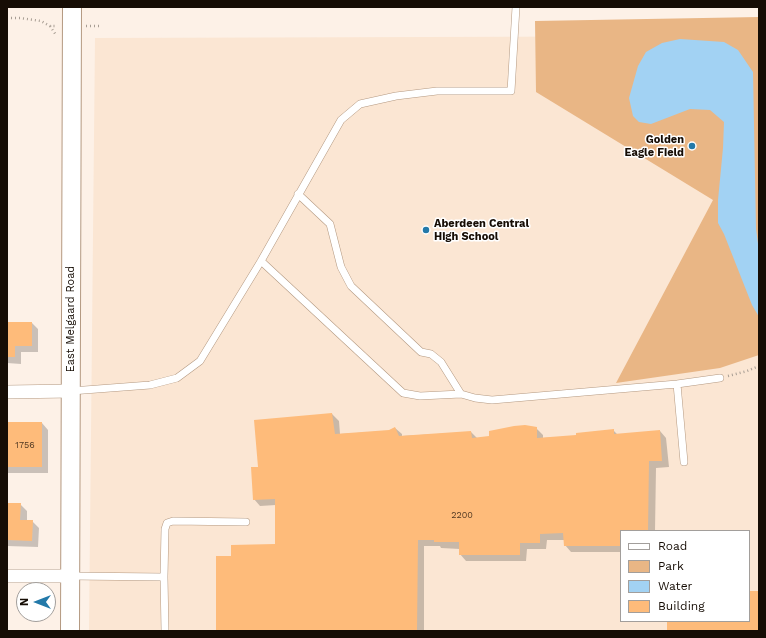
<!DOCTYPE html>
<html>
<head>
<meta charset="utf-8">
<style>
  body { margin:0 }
  #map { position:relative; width:766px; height:638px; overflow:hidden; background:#fdf1e7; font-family:"Work Sans",sans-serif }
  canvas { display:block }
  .frame { position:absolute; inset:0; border:8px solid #160d05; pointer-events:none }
  .legend { position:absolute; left:620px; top:530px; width:130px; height:92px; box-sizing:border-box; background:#fff; border:1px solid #a29e9b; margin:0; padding:5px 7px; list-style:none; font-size:12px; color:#160d05 }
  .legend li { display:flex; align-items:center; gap:8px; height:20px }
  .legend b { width:20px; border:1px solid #a29e9b }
  .north { position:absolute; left:16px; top:582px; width:40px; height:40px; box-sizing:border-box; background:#fff; border:1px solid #a29e9b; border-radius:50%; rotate:270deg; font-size:11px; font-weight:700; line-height:16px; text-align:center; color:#160d05 }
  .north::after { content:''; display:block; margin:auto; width:14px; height:18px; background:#2379a9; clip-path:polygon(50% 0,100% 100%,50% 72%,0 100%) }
</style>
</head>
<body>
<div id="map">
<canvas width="766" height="638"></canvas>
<div class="frame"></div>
<ul class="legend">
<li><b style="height:5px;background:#fff"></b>Road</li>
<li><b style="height:11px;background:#e9b685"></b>Park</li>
<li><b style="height:11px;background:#a2d2f3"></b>Water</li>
<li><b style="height:11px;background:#febb7a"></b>Building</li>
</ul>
<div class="north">N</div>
</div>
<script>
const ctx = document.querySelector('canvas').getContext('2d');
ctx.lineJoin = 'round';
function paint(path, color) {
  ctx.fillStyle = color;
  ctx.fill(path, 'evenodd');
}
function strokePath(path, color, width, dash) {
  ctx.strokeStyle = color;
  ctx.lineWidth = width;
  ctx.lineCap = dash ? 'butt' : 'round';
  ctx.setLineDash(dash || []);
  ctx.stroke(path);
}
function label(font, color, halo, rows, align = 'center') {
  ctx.font = font + ' "Work Sans",sans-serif';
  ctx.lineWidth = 3;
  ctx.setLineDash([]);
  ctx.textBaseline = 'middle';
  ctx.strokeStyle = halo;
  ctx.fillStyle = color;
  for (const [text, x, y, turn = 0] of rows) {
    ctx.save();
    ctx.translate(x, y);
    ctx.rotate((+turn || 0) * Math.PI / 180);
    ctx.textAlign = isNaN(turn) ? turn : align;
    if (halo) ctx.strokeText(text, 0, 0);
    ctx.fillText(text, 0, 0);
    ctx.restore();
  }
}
const built = new Path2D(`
  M759 36V631H89L95 38ZM621 531H749V621H621Z`);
const green = new Path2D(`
  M759 17V355L720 368 616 383 713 200 536 92 535 21Z`);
const water = new Path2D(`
  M680 39 724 42 738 50 753 72 756 229 759 251V317L752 305 724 234 718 223V200L723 148 724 122 710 110 690 109 651 124 639 122 633 116 629 98 638 66 646 52 662 43Z`);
const shadow = new Path2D(`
  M7 323H32L38 329V352H21V364L7 363Z
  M332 414 339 421 340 434 389 431 395 428 402 434V436L471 432 478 439 536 428 543 435V438L577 436 613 430 618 435 660 431 666 438 669 467 656 468 655 531H621V552H571L565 545 564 540H547L546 549H527L526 561H466L460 554V549L441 548 440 546H424V631H217L232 557 276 545V505L260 506 254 499 259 468Z
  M7 423H42L48 430V473H7Z
  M7 504H20L27 511V521H32L39 528 38 547 7 546Z`);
const building = new Path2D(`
  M7 322H32V346H15V357H7Z
  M332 413 335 434 389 430 395 427 399 436 471 431 472 438 489 436V431L514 426 525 425 537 427V438L576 435V433L614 429V434L660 430 662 461H649L648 531H621V546H564L563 533 540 534V543H520V555H459V542H434V540H418L417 631H216V556H231V545L275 544V499L253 500 251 467H258L254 420Z
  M7 422H42V467H7Z
  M7 503H21L20 520H33L32 541 7 540Z
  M749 591H759V631H667V621H749Z`);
const path = new Path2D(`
  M7 18H20L41 21 50 26H57
  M50 26 56 35
  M86 26H102
  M728 376 747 371 759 366`);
const lane = new Path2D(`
  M298 194 330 224 341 267 351 286 421 352 431 354 441 362 461 394
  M261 261 403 393 420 396 461 394 475 398 492 400 677 384 720 378
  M677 384 684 462
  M71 391 150 385 177 378 200 361 261 261 341 120 360 104 396 96 437 91H511L516 7
  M70 576 164 577 165 631
  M164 577 165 529 167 523 173 521 246 522`);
const street = new Path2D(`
  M7 392 71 391
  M7 576H70`);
const secondary = new Path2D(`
  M70 631 72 7`);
const markers = [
  [692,146,4,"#2379a9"],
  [426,230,4,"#2379a9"]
];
const numberNames = [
  ["1756",25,445],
  ["2200",462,515]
];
const poiNames = [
  ["Golden",684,140],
  ["Eagle Field",684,153],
  ["Aberdeen Central",434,224,"left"],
  ["High School",434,237,"left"]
];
const streetNames = [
  ["East Melgaard Road",71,319,-90]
];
paint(built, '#fbe6d3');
paint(green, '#e9b685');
paint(water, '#a2d2f3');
paint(shadow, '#0003');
paint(building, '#febb7a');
strokePath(lane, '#b49981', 8);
strokePath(street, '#b49981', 14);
strokePath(secondary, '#b49981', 20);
strokePath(path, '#a89e94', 2.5, [1, 3]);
strokePath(lane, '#fff', 7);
strokePath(street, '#fff', 13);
strokePath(secondary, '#fff', 18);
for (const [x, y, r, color] of markers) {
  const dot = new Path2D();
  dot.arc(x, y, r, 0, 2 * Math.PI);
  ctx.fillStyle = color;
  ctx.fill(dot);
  strokePath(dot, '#fff', 1.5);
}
label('9px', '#503822', null, numberNames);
label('bold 11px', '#160d05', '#fff', poiNames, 'right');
label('11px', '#160d05', '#fff', streetNames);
</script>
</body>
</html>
